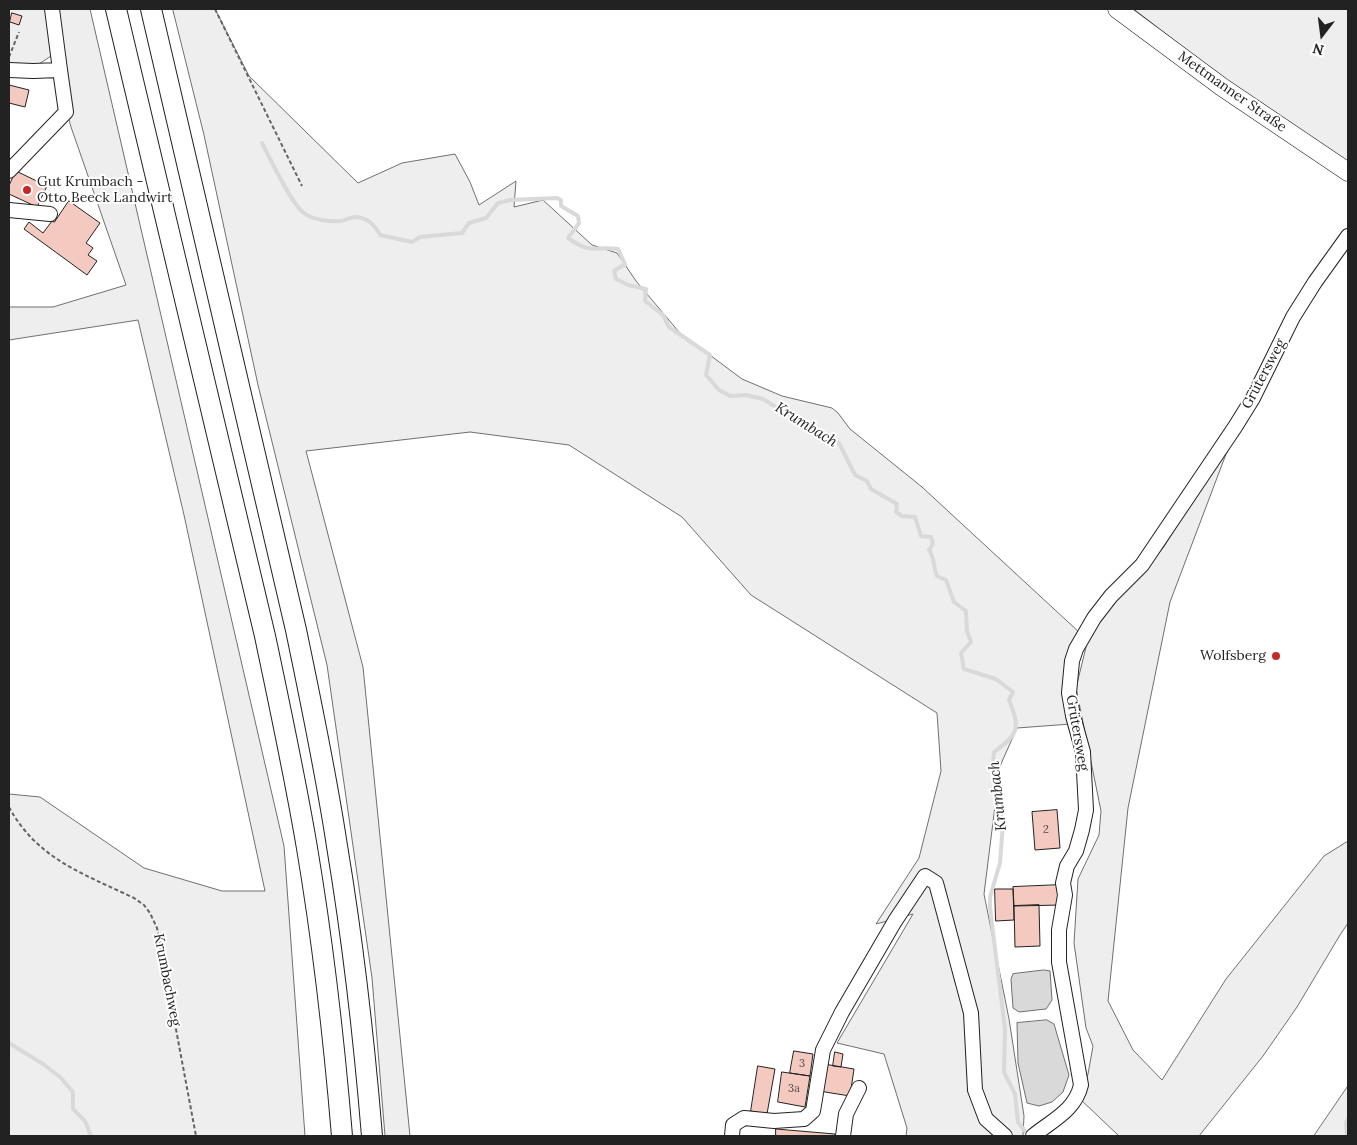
<!DOCTYPE html>
<html>
<head>
<meta charset="utf-8">
<style>
  body { margin:0 }
  #map { position:relative; width:1357px; height:1145px; overflow:hidden; background:#fff; font-family:Lora,serif }
  canvas { display:block }
  .frame { position:absolute; inset:0; border:10px solid #222; pointer-events:none }
  .north { position:absolute; left:1297px; top:10px; width:50px; height:50px; -webkit-text-stroke:4px #fff; paint-order:stroke; rotate:195deg; font-size:14px; font-weight:700; line-height:20px; text-align:center; color:#222 }
  .north::after { content:''; display:block; margin:auto; width:18px; height:22px; background:#222; clip-path:polygon(50% 0,100% 100%,50% 72%,0 100%) }
</style>
</head>
<body>
<div id="map">
<canvas width="1357" height="1145"></canvas>
<div class="frame"></div>
<div class="north">N</div>
</div>
<script>
const ctx = document.querySelector('canvas').getContext('2d');
ctx.lineJoin = 'round';
function paint(path, color) {
  ctx.fillStyle = color;
  ctx.fill(path, 'evenodd');
}
function strokePath(path, color, width, dash) {
  ctx.strokeStyle = color;
  ctx.lineWidth = width;
  ctx.lineCap = dash ? 'butt' : 'round';
  ctx.setLineDash(dash || []);
  ctx.stroke(path);
}
function label(font, color, halo, rows, align = 'center') {
  ctx.font = font + ' Lora,serif';
  ctx.lineWidth = 4;
  ctx.setLineDash([]);
  ctx.textBaseline = 'middle';
  ctx.strokeStyle = halo;
  ctx.fillStyle = color;
  for (const [text, x, y, turn = 0] of rows) {
    ctx.save();
    ctx.translate(x, y);
    ctx.rotate((+turn || 0) * Math.PI / 180);
    ctx.textAlign = isNaN(turn) ? turn : align;
    if (halo) ctx.strokeText(text, 0, 0);
    ctx.fillText(text, 0, 0);
    ctx.restore();
  }
}
const green = new Path2D(`
  M9 9H90L284 846 305 1136H9V794L40 797 144 868 222 891H265L184 515 138 320 9 340V307H53L126 285 71 127 51 56 33 68 9 66Z
  M173 9H215L249 76 358 183 402 163 455 154 470 182 479 205 516 181 514 207 543 200 592 245 617 253 636 281 679 332 742 379 782 396 832 408 838 413 850 429 922 487 1080 633 1071 724 1017 728 1000 766 984 894 1009 1019 1024 1116 1023 1136H906L907 1128 884 1054 837 1043 913 914 876 924 919 858 941 771 937 713 751 595 682 517 569 445 470 432 306 451 363 667 410 1136H385L372 978 327 665 258 385 204 135Z
  M1134 9H1348V164L1231 84Z
  M1231 441 1170 602 1128 808 1108 1001 1133 1050 1162 1080 1226 979 1324 856 1348 841V923L1340 935 1297 1007 1263 1056 1199 1136H1119L1079 1098 1088 1074 1093 1046 1086 1028 1074 943 1078 879 1099 835 1101 811 1076 688 1087 643 1100 619 1163 548Z
  M1348 1086V1136H1314Z`);
const water = new Path2D(`
  M1044 970 1050 971 1052 1000 1046 1009 1019 1012 1013 1008 1011 979 1013 974Z
  M1047 1020 1054 1024 1069 1075 1063 1092 1052 1102 1039 1106 1027 1103 1018 1063 1017 1023Z`);
const stream = new Path2D(`
  M262 143C270 158 291 204 304 213 313 220 330 222 341 221 346 220 351 217 356 217 368 218 375 225 380 235L412 242 420 237 462 233 469 223 486 218 498 203 510 200 557 198 561 200V206L578 216 579 223 568 238C592 255 593 246 618 249L625 264 614 271 616 279 628 285 646 289 645 301 663 315 669 327 710 355 706 375 719 390 730 396 746 395 763 399 784 412 799 419 809 430 827 436 839 443 855 475 867 481 871 489 897 504 896 512 902 516 915 517 921 536 931 537 933 544 929 550C935 559 933 567 937 576L946 580 954 602 966 611 967 631 971 642 961 653 964 669 996 679 1013 692 1009 700C1021 730 1018 734 994 752L993 764 996 780V790L1003 823 1000 863 990 897V908L1005 1029 1004 1072 1015 1094 1018 1122 1029 1136
  M9 1043 43 1064 60 1077 73 1092V1109L85 1121 91 1136
  M1347 1136 1346 1123 1348 1119`);
const building = new Path2D(`
  M12 13 22 16 19 25 10 22Z
  M9 85 29 90 25 107 9 103Z
  M16 171 47 186 37 207 9 194V186Z
  M69 201 100 223 86 243 93 248 88 255 97 261 87 275 24 229 29 222 43 233 52 221 54 222Z
  M1057 810 1060 848 1035 850 1032 812Z
  M1060 885 1061 905 1014 906 1013 887Z
  M995 889H1013L1014 920 996 921Z
  M1039 905 1040 946 1015 947 1014 906Z
  M794 1051 813 1054 810 1076 790 1073Z
  M835 1052 843 1054 841 1067 833 1066Z
  M824 1064 854 1069 850 1096 819 1091Z
  M758 1066 775 1069 767 1114 751 1111Z
  M782 1072 810 1076 805 1107 778 1102Z
  M776 1129 835 1134V1136H776Z`);
const path = new Path2D(`
  M215 9 302 186
  M9 57 19 32
  M9 807C37 859 84 874 134 898L144 905 150 913 157 928 196 1136`);
const minor = new Path2D(`
  M52 9 60 70
  M9 70 33 71 60 70 66 112 9 171
  M9 210 50 214
  M732 1136 733 1125 744 1118 774 1121 804 1119 813 1111 823 1050 842 1012 895 921 925 876 936 883 971 1013 975 1090 986 1119 1005 1136
  M843 1136 846 1114 859 1088
  M1033 1136C1051 1121 1075 1111 1081 1085L1059 962V930L1065 895 1063 883 1067 866 1076 851 1082 830 1086 810 1083 752 1073 716 1069 693 1072 661 1076 649 1094 618 1111 596 1142 565 1235 427 1253 398 1293 317 1315 282 1348 236`);
const major = new Path2D(`
  M1117 9 1222 87 1348 172`);
const highway = new Path2D(`
  M116 9 265 636C280 707 295 777 307 848 323 943 334 1040 342 1136
  M151 9 296 630C311 702 326 773 337 846 353 942 364 1039 372 1136`);
const markers = [
  [27,190,5,"#c62828"],
  [1276,656,5,"#c62828"]
];
const numberNames = [
  ["2",1046,830],
  ["3",802,1064],
  ["3a",794,1089]
];
const streetNames = [
  ["Mettmanner Straße",1232,92,35],
  ["Grütersweg",1264,374,-62],
  ["Grütersweg",1077,733,80],
  ["Krumbachweg",167,980,79]
];
const poiNames = [
  ["Gut Krumbach -",37,182],
  ["Otto Beeck Landwirt",37,198],
  ["Wolfsberg",1266,656,"right"]
];
const waterNames = [
  ["Krumbach",806,425,32],
  ["Krumbach",998,796,-96]
];
paint(green, '#eee');
strokePath(green, '#6f6f6f', 1);
paint(water, '#d9d9d9');
strokePath(water, '#6f6f6f', 1);
strokePath(stream, '#d9d9d9', 4);
paint(building, '#f3c9c0');
strokePath(building, '#222', 1);
strokePath(minor, '#222', 16);
strokePath(major, '#222', 19);
strokePath(highway, '#222', 22);
strokePath(path, '#646464', 2, [4, 2.5]);
strokePath(minor, '#fff', 14);
strokePath(major, '#fff', 18);
strokePath(highway, '#fff', 20);
for (const [x, y, r, color] of markers) {
  const dot = new Path2D();
  dot.arc(x, y, r, 0, 2 * Math.PI);
  ctx.fillStyle = color;
  ctx.fill(dot);
  strokePath(dot, '#fff', 2);
}
label('11px', '#564c4a', null, numberNames);
label('14px', '#222', '#fff', streetNames);
label('14px', '#222', '#fff', poiNames, 'left');
label('italic 15px', '#222', '#fff', waterNames);
</script>
</body>
</html>
